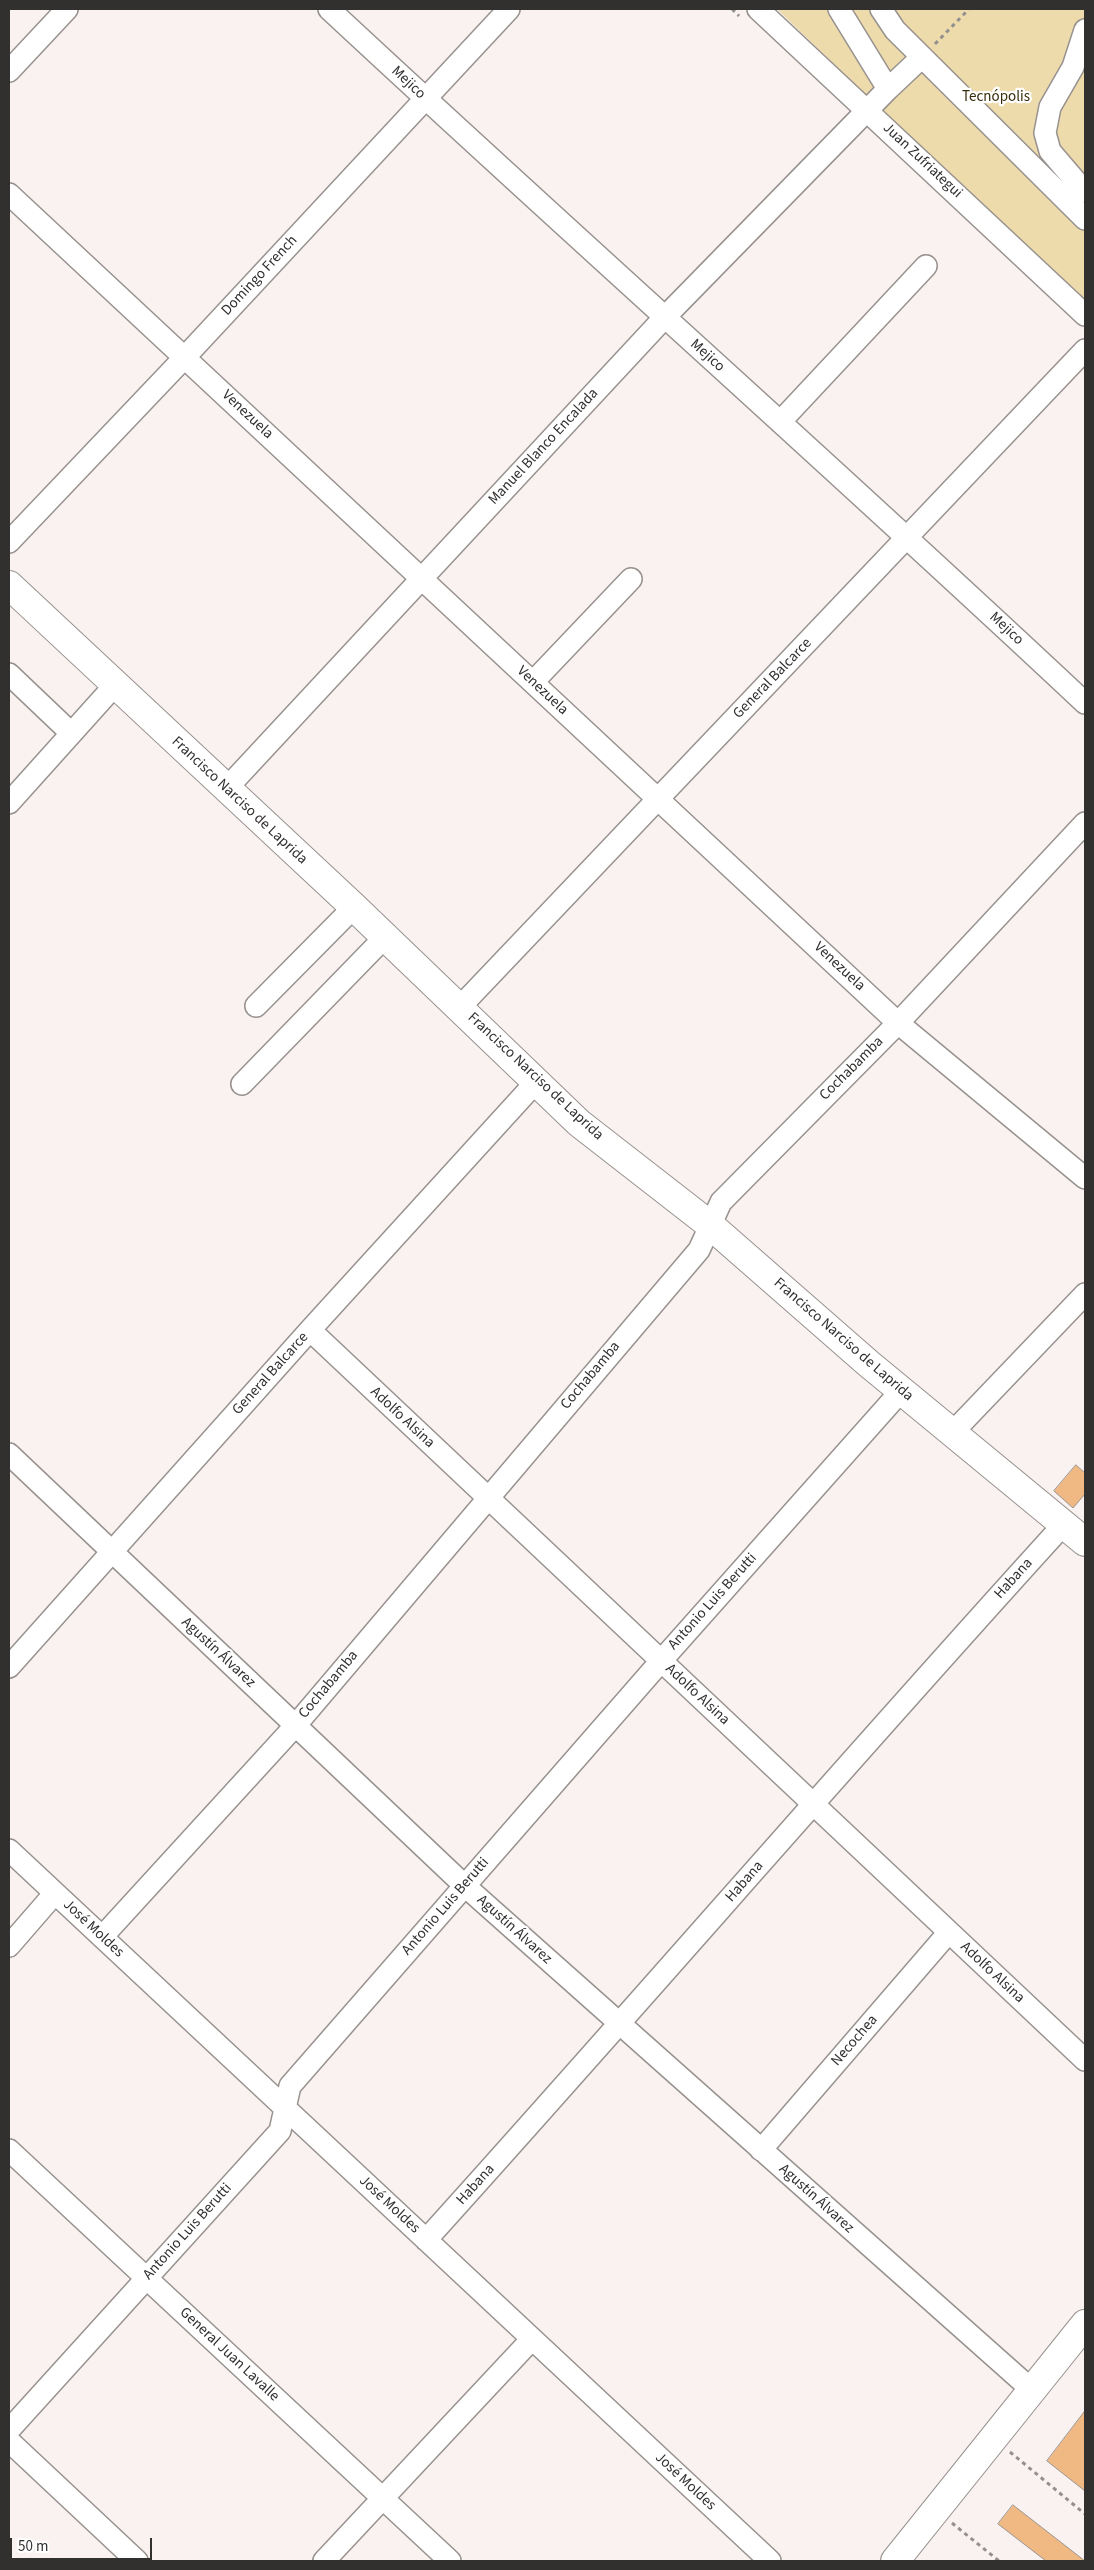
<!DOCTYPE html>
<html>
<head>
<meta charset="utf-8">
<style>
  body { margin:0 }
  #map { position:relative; width:1094px; height:2570px; overflow:hidden; background:#f9f2f0; font-family:"Source Sans 3",sans-serif }
  canvas { display:block }
  .frame { position:absolute; inset:0; border:10px solid #32302f; pointer-events:none }
  .scale { position:absolute; left:10px; top:2538px; width:142px; height:22px; box-sizing:border-box; border:2px solid #32302f; border-top:0; padding-left:6px; font-size:15px; line-height:18px; white-space:nowrap; color:#32302f; -webkit-text-stroke:4px #fff; paint-order:stroke }
</style>
</head>
<body>
<div id="map">
<canvas width="1094" height="2570"></canvas>
<div class="frame"></div>
<div class="scale">50 m</div>
</div>
<script>
const ctx = document.querySelector('canvas').getContext('2d');
ctx.lineJoin = 'round';
function paint(path, color) {
  ctx.fillStyle = color;
  ctx.fill(path, 'evenodd');
}
function strokePath(path, color, width, dash) {
  ctx.strokeStyle = color;
  ctx.lineWidth = width;
  ctx.lineCap = dash ? 'butt' : 'round';
  ctx.setLineDash(dash || []);
  ctx.stroke(path);
}
function label(font, color, halo, rows, align = 'center') {
  ctx.font = font + ' "Source Sans 3",sans-serif';
  ctx.lineWidth = 4.5;
  ctx.setLineDash([]);
  ctx.textBaseline = 'middle';
  ctx.strokeStyle = halo;
  ctx.fillStyle = color;
  for (const [text, x, y, turn = 0] of rows) {
    ctx.save();
    ctx.translate(x, y);
    ctx.rotate((+turn || 0) * Math.PI / 180);
    ctx.textAlign = isNaN(turn) ? turn : align;
    if (halo) ctx.strokeText(text, 0, 0);
    ctx.fillText(text, 0, 0);
    ctx.restore();
  }
}
const green = new Path2D(`
  M777 9H1085V307Z`);
const building = new Path2D(`
  M1076 1465 1085 1473V1494L1073 1508 1054 1491Z
  M1085 2411V2491L1047 2461Z
  M1013 2505 1085 2561H1046L998 2524Z`);
const path = new Path2D(`
  M732 9 739 16
  M935 44 969 9
  M1010 2452 1085 2514
  M952 2523 999 2561`);
const minor = new Path2D(`
  M329 9C579 242 836 469 1085 703
  M758 9 1085 315
  M881 9 895 30 1085 219
  M1085 30 1073 67 1050 107 1045 133 1050 151 1085 192
  M9 71 67 9
  M888 89 922 57
  M9 194 898 1023 1085 1178
  M780 422 926 266
  M9 542 185 357 509 9
  M9 674 71 733
  M533 682 631 579
  M226 789 664 318 888 89 839 9
  M9 803 115 685
  M256 1006 354 907
  M460 1007 1085 350
  M242 1084 385 937
  M310 1330 1085 2060
  M952 1433 1085 1294
  M9 1454 465 1886 1032 2390
  M9 1667 310 1330 536 1082
  M9 1850 770 2561
  M102 1937 295 1726 699 1250 721 1202 898 1023 1085 823
  M9 1946 55 1893
  M9 2150 450 2561
  M761 2150 949 1932
  M426 2240C640 2003 849 1760 1064 1524
  M9 2430 280 2131 290 2086 661 1661 901 1391
  M9 2441 137 2561
  M324 2561 532 2339`);
const major = new Path2D(`
  M9 585 354 907 579 1123 710 1225 869 1364 1085 1542
  M895 2561 1085 2324`);
const streetNames = [
  ["Mejico",408,83,43],
  ["Juan Zufriategui",922,161,43],
  ["Domingo French",260,276,-47],
  ["Mejico",707,356,42],
  ["Venezuela",247,415,43],
  ["Manuel Blanco Encalada",544,447,-47],
  ["Mejico",1006,629,43],
  ["General Balcarce",773,679,-46],
  ["Venezuela",542,691,43],
  ["Francisco Narciso de Laprida",239,801,43],
  ["Venezuela",839,967,43],
  ["Cochabamba",852,1069,-45],
  ["Francisco Narciso de Laprida",535,1077,43],
  ["Francisco Narciso de Laprida",843,1340,41],
  ["General Balcarce",271,1374,-48],
  ["Cochabamba",591,1376,-50],
  ["Adolfo Alsina",402,1418,43],
  ["Habana",1014,1579,-48],
  ["Antonio Luis Berutti",713,1602,-48],
  ["Agustín Álvarez",218,1653,43],
  ["Cochabamba",329,1685,-50],
  ["Adolfo Alsina",697,1695,43],
  ["Habana",745,1882,-49],
  ["Antonio Luis Berutti",446,1907,-49],
  ["José Moldes",93,1929,43],
  ["Agustín Álvarez",514,1930,42],
  ["Adolfo Alsina",992,1973,43],
  ["Necochea",855,2041,-49],
  ["Habana",476,2185,-48],
  ["Agustín Álvarez",816,2199,42],
  ["José Moldes",389,2205,43],
  ["Antonio Luis Berutti",188,2232,-48],
  ["General Juan Lavalle",229,2355,43],
  ["José Moldes",685,2482,43]
];
const parkNames = [
  ["Tecnópolis",996,98]
];
paint(green, '#eedbac');
paint(building, '#f0b984');
strokePath(building, '#9a9591', 1);
strokePath(minor, '#98928f', 24);
strokePath(major, '#98928f', 30);
strokePath(path, '#94908e', 3, [4, 4]);
strokePath(minor, '#fff', 21);
strokePath(major, '#fff', 28);
label('15px', '#32302f', '#fff', streetNames);
label('15px', '#372b0b', '#fff', parkNames);
</script>
</body>
</html>
